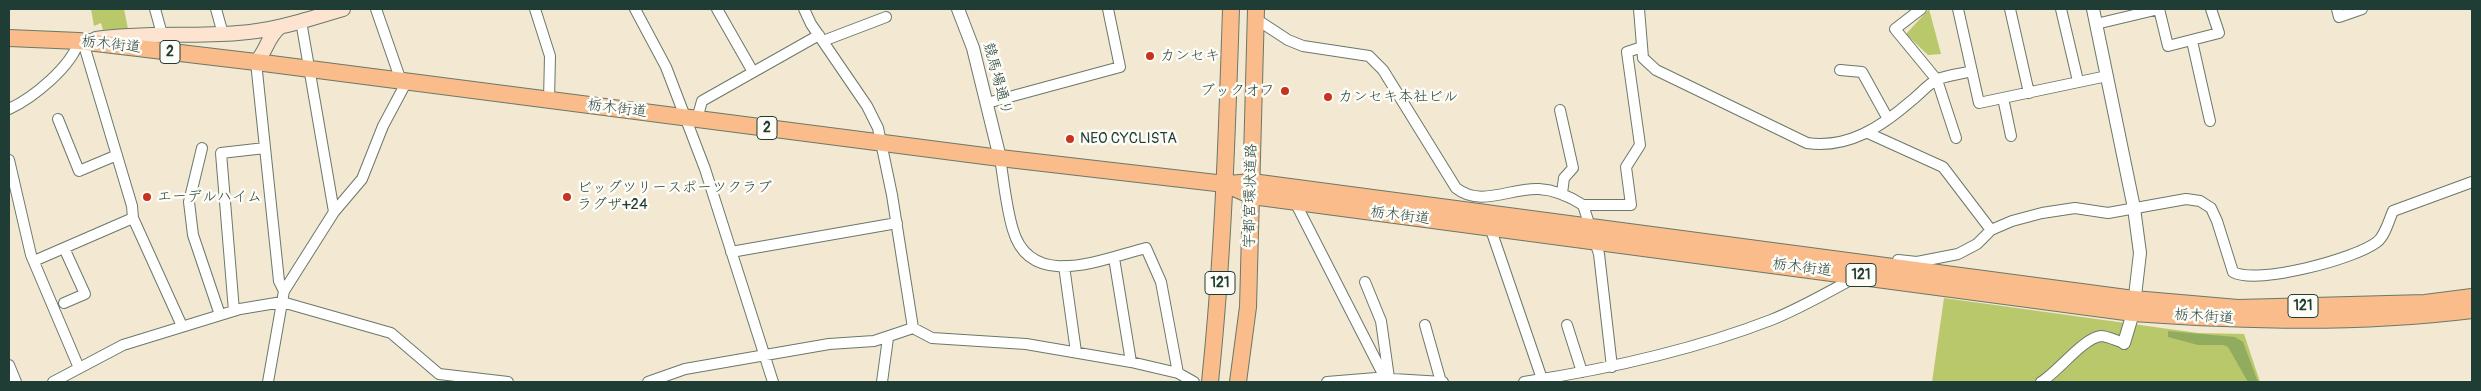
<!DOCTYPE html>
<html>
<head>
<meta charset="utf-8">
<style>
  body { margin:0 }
  #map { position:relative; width:2481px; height:391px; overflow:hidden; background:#f3e8d1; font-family:Pangolin,sans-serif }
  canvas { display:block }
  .frame { position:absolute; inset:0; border:10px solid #1f3d34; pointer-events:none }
</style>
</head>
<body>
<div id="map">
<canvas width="2481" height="391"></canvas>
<div class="frame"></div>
</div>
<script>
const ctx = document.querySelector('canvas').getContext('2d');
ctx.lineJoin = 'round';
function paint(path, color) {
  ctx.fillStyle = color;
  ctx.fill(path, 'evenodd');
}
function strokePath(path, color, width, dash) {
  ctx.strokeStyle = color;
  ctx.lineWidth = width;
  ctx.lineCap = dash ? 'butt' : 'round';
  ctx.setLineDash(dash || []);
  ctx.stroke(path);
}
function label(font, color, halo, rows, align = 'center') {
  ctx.font = font + ' Pangolin,"Klee One",sans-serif';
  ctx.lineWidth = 5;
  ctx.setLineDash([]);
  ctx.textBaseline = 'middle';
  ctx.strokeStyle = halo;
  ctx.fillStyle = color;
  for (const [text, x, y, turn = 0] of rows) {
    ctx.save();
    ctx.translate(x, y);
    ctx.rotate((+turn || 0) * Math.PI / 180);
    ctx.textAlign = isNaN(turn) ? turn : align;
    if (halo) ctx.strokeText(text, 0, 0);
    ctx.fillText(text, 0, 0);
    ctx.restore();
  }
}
const green = new Path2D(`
  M91 9H124L128 29 103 30 101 23 94 26Z
  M1929 9 1941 54 1928 55 1906 34Z
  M1944 298 2198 333 2244 334 2260 382H1932Z`);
const forest = new Path2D(`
  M2168 331 2235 337 2243 342 2258 382H2248L2228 347 2223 345H2198L2168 337Z`);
const minor = new Path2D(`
  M155 9 162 34
  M216 9 223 34
  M376 9 401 81
  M535 9 550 56 549 100
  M635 9 666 67 705 169 773 382
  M717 9 753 72
  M804 9 811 24 867 106 878 128 892 195 913 328
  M1639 9 1643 58 1656 70 1807 143C1848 149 1881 127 1911 101 1919 95 1929 83 1938 79 1949 75 1961 74 1972 71
  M1921 9 1895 29 1937 80 1956 138
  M1958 9 1979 103 2107 76
  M2010 9 2029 93
  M2061 9 2078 81
  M2337 9 2339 17 2362 9
  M1256 19 1288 40 1303 46 1369 56 1383 70 1456 188C1481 208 1512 187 1539 189 1556 190 1569 196 1583 205L1599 254 1612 367
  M301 21 334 212
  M2096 24 2159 9 2168 46 2219 33 2211 9
  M823 41 886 17
  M2192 41 2210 121
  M83 42 132 206 133 218 182 326
  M256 62 279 281 284 291 268 382
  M1840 70 1862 72 1888 119
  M2003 98 2011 136
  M987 103 1120 67 1108 9
  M9 109C33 98 71 67 79 41
  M1560 110 1573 168 1564 178 1562 193
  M58 119 79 171 117 155
  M697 119 702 101 819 35
  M1868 133 1943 167 1991 230
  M202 148 189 202 193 235 220 315
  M1000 158C1004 182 1006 207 1013 230 1031 292 1105 258 1146 248L1161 282 1178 373
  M9 160 31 255 79 368
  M1295 202 1385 378
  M1583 205H1631L1626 167 1640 145 1627 52 1642 47
  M1490 227 1542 379
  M731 252 897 223
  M1114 258 1131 362
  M1898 260 1917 262 1958 254 1977 244 1991 230 2012 221 2042 213 2075 208 2108 213 2186 199 2200 201 2211 208 2217 221 2233 272C2257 285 2355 259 2377 242 2385 236 2389 220 2393 211L2472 182
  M34 261 133 218
  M1064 266 1076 352
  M1365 282 1381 321 1389 378
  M284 291 334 212 362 179 383 126 407 81
  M64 303 85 294 64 248
  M234 311 221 153 265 148
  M1425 325 1441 382
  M1567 325 1582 372
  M9 365 16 382
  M53 382 123 345 240 309 282 302 391 333 439 374 508 382
  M648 382 685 369 829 344 874 341 913 328 932 338 1026 344 1131 362 1178 373 1194 382
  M882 382 888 338
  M1327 382 1376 378 1443 382
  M1524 382C1608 369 1691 351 1771 320 1801 308 1828 292 1856 277
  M2041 382C2058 372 2083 338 2101 336 2107 336 2117 341 2124 343`);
const tertiary = new Path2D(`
  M958 9 973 48 1000 158
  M2093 9 2134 208 2140 253 2133 313 2124 343`);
const secondary = new Path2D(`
  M96 39C143 32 191 37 238 33 274 31 308 19 343 9
  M256 62C267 51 267 37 280 27`);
const primary = new Path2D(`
  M9 38 79 41 256 62 1000 158 1225 184`);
const trunk = new Path2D(`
  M1225 184 1252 196 2133 313C2246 321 2359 324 2472 310
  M1228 184 1252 182 2134 299 2238 308 2425 303 2472 297
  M1210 382C1223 258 1227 134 1231 9
  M1238 382 1248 307 1256 9`);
const markers = [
  [1150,56,5,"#c8321e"],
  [1285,91,5,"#c8321e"],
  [1328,97,5,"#c8321e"],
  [1070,139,5,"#c8321e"],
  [147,197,5,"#c8321e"],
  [567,197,5,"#c8321e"]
];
const shields = [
  [170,52,20],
  [767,128,20],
  [1861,275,30],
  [1220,283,30],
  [2303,306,30]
];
const shieldNames = [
  ["2",170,52],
  ["2",767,128],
  ["121",1861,275],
  ["121",1220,283],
  ["121",2303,306]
];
const streetNames = [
  ["栃木街道",111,45,6],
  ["競馬場通り",997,79,75],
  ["栃木街道",617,109,7],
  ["宇都宮環状道路",1251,196,-89],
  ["栃木街道",1400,216,7],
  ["栃木街道",1802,268,7],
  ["栃木街道",2204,317,4]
];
const poiNames = [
  ["カンセキ",1160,56],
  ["ブックオフ",1275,91,"right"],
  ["カンセキ本社ビル",1338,97],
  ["NEO CYCLISTA",1080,139],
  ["ビッグツリースポーツクラブ",577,188],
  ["ラグザ+24",577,205],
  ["エーデルハイム",157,197]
];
paint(green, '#b8c86b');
paint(forest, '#92ac5f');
strokePath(minor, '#69796b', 12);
strokePath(tertiary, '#69796b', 14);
strokePath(secondary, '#69796b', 16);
strokePath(primary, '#69796b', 18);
strokePath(trunk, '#69796b', 18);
strokePath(minor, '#fff', 10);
strokePath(tertiary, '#fff', 12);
strokePath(secondary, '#fde4d0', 14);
strokePath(primary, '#f9bc8a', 16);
strokePath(trunk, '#f9bc8a', 16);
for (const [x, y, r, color] of markers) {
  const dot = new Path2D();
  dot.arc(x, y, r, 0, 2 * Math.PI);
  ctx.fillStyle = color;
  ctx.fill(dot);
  strokePath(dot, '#fdfcf7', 2);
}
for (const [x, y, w] of shields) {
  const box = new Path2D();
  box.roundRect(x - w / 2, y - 11.5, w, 23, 4);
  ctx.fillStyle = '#fdfcf7';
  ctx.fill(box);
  strokePath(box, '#1f3d34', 1);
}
label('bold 14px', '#1f3d34', null, shieldNames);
label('15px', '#1f3d34', '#fdfcf7', streetNames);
label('15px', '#1f3d34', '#fdfcf7', poiNames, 'left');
</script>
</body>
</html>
